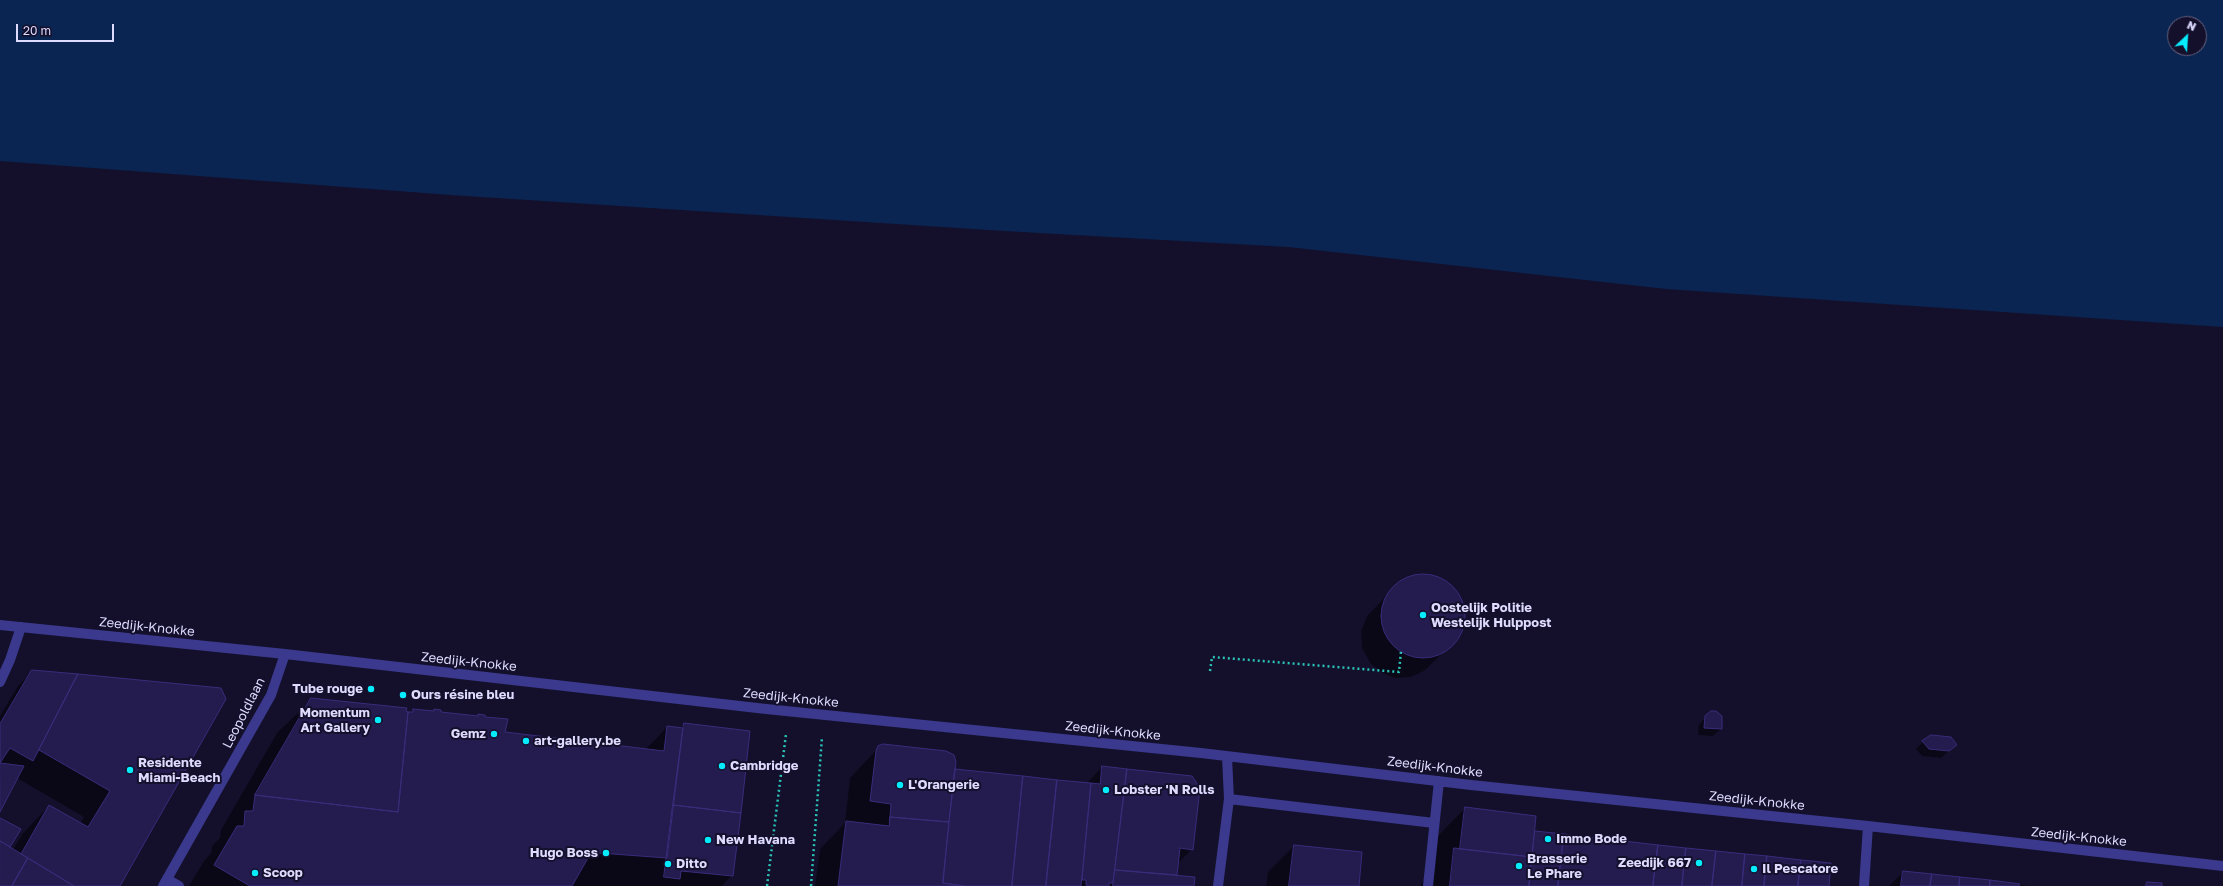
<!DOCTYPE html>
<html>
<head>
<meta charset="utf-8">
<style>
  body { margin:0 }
  #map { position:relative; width:2223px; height:886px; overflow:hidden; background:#14102c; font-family:"Golos Text",sans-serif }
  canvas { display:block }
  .north { position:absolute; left:2167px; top:16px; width:40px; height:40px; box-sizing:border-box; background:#14102c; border:1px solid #656180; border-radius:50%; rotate:25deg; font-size:11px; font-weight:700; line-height:16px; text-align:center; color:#dedbff }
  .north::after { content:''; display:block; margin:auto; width:14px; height:18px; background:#07ebff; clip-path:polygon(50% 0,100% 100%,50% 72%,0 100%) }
  .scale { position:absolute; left:16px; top:24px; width:98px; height:18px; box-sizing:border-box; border:2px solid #dedbff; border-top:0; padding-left:5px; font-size:12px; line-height:14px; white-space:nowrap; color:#dedbff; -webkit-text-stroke:3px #14102c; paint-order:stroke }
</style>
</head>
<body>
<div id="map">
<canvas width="2223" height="886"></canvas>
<div class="north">N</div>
<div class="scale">20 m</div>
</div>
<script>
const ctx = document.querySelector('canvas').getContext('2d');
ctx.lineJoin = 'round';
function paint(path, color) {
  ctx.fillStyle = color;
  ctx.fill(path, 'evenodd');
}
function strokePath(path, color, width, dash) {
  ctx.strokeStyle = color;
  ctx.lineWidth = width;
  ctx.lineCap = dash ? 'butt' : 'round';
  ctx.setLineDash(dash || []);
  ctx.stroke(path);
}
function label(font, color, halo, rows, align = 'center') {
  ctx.font = font + ' "Golos Text",sans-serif';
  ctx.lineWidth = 4;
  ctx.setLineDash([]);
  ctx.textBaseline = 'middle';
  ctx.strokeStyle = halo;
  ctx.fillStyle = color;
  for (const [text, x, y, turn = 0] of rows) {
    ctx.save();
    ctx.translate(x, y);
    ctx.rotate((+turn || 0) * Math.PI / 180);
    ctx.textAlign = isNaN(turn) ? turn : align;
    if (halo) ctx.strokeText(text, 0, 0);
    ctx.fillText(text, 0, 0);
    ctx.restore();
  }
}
const water = new Path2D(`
  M0 0H2223V327L1666 289 1288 247 1004 231 451 195 0 161ZM2175 24H2199V48H2175Z`);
const shadow = new Path2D(`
  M1419 576 1437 578 1452 588 1460 599 1463 612 1460 633 1456 640 1424 671 1411 677 1395 678 1385 674 1371 664 1362 648 1361 632 1367 616 1402 580Z
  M33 671 220 689 118 886H0V819L19 830 10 847 12 851 23 833 49 806 80 824 84 817 17 778 0 810V716L18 686Z
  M312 699 410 713 414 710 432 712 434 710 440 713 476 717 478 715 484 716 504 733 645 750 667 727 679 729 684 724 732 875 722 886H189L204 861 211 853 212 846 220 838 221 830 277 733Z
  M1709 713 1721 729 1713 736 1698 735 1699 725Z
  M1923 742 1956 745 1941 758 1922 756 1916 749Z
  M881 745 954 770 1086 784 1102 767 1191 777 1192 849 1177 864 1176 876 1193 886H815L820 849 845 823 850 778Z
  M1465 808 1534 832 1830 864 1828 886H1420L1427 876 1431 843Z
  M1294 846 1358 886H1266L1268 872Z
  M1903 872 2029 886H1889Z`);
const building = new Path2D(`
  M1381 616a42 42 0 1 1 84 0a42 42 0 1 1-84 0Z
  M32 670 78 674 33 761 10 748 0 763V724Z
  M78 674 221 688 226 699 120 886H74L21 854 49 805 88 827 110 791 39 750Z
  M311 698 407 708 406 711 408 712 398 812 255 795Z
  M413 709 434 711V709L441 710V712L478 716V714L485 715V717L508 719 505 732 664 751 667 726 683 728 667 858 599 853 588 858 572 886H250L214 865 237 826H244L245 811H253L255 795 398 812 408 712H413Z
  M1711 711H1716L1722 716V729L1704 728 1705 716Z
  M684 723 750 731 741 813 673 805Z
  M1931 735 1951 737 1957 745 1949 751 1929 749 1922 741Z
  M883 744 946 751 954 755 956 762 949 822 890 817 891 804 870 801 876 751 878 746Z
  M0 763 24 766 0 812Z
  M1102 766 1127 769 1113 883H1109V886H1088L1086 885V880H1082L1091 783 1100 784Z
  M955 769 1023 776 1012 886H964L943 883Z
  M1127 769 1192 776 1200 788 1193 850 1180 848 1177 875 1115 870Z
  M1023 776 1057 780 1046 886H1012Z
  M1057 780 1091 783 1081 886H1046Z
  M673 805 741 813 733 876 681 871 680 879 664 877Z
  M1465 807 1536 816 1532 857 1460 849Z
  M890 817 949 822 943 883 964 886H838L846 821 889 826Z
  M0 818 21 829 10 847 0 841Z
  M1535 831 1564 834 1558 886H1529Z
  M1564 834 1658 845 1653 886H1558Z
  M0 841 28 858 12 886H0Z
  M1294 845 1362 852 1359 886H1289Z
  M1658 845 1686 848 1682 886H1653Z
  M1454 848 1532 857 1529 886H1450Z
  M1686 848 1716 851 1712 886H1682Z
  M1716 851 1745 854 1742 886H1712Z
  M1745 854 1767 856 1764 886H1742Z
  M1767 856 1801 860 1798 886H1764Z
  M28 858 74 886H12Z
  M1801 860 1831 863 1829 886H1798Z
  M1115 870 1195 877 1194 886H1113Z
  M1903 871 1932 874 1930 886H1901Z
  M1932 874 1960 877 1959 886H1930Z
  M1960 877 1990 880V886H1959Z
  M1990 880 2020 884 2019 886H1990Z
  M2147 882 2162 883V886H2146Z`);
const path = new Path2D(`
  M1210 671 1212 657 1399 672 1401 651
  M767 886 786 734
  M811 886 822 737`);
const minor = new Path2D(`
  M0 625 285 654 766 709 1201 753 1471 785 1868 826 2223 866
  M0 682 10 660 21 627
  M1229 799 1434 823
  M167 879 179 886
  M163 886 271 695 285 654
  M1218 886 1229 799 1227 757
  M1428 886 1439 781
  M1864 886 1868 826`);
const markers = [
  [1423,615,4,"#07ebff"],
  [371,689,4,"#07ebff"],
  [403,695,4,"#07ebff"],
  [378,720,4,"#07ebff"],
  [494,734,4,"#07ebff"],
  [526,741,4,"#07ebff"],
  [722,766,4,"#07ebff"],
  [130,770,4,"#07ebff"],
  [900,785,4,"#07ebff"],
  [1106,790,4,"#07ebff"],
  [1548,839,4,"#07ebff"],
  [708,840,4,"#07ebff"],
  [606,853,4,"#07ebff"],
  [1699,863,4,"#07ebff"],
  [668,864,4,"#07ebff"],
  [1519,866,4,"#07ebff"],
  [1754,869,4,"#07ebff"],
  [255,873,4,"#07ebff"]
];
const poiNames = [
  ["Oostelijk Politie",1431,608],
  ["Westelijk Hulppost",1431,623],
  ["Tube rouge",363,689,"right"],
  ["Ours résine bleu",411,695],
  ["Momentum",370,713,"right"],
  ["Art Gallery",370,728,"right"],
  ["Gemz",486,734,"right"],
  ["art-gallery.be",534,741],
  ["Residente",138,763],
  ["Miami-Beach",138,778],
  ["Cambridge",730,766],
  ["L'Orangerie",908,785],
  ["Lobster 'N Rolls",1114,790],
  ["Immo Bode",1556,839],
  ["New Havana",716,840],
  ["Hugo Boss",598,853,"right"],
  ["Brasserie",1527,859],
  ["Le Phare",1527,874],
  ["Zeedijk 667",1691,863,"right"],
  ["Ditto",676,864],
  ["Il Pescatore",1762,869],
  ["Scoop",263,873]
];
const streetNames = [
  ["Zeedijk-Knokke",147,627,6],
  ["Zeedijk-Knokke",469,662,6],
  ["Zeedijk-Knokke",791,698,6],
  ["Leopoldlaan",244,713,-63],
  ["Zeedijk-Knokke",1113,731,6],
  ["Zeedijk-Knokke",1435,767,7],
  ["Zeedijk-Knokke",1757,801,6],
  ["Zeedijk-Knokke",2079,837,6]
];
paint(water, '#0a2551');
paint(shadow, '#0007');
paint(building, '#241b4e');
strokePath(building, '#3a2c7b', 1);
strokePath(path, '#2ac4b7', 2.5, [2, 3]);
strokePath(minor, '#3a398d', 10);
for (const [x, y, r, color] of markers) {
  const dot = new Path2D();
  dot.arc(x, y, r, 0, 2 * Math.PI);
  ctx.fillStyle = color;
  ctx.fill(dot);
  strokePath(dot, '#14102c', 1.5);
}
label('bold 13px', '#dedbff', '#14102c', poiNames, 'left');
label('13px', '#dedbff', '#14102c', streetNames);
</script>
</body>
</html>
